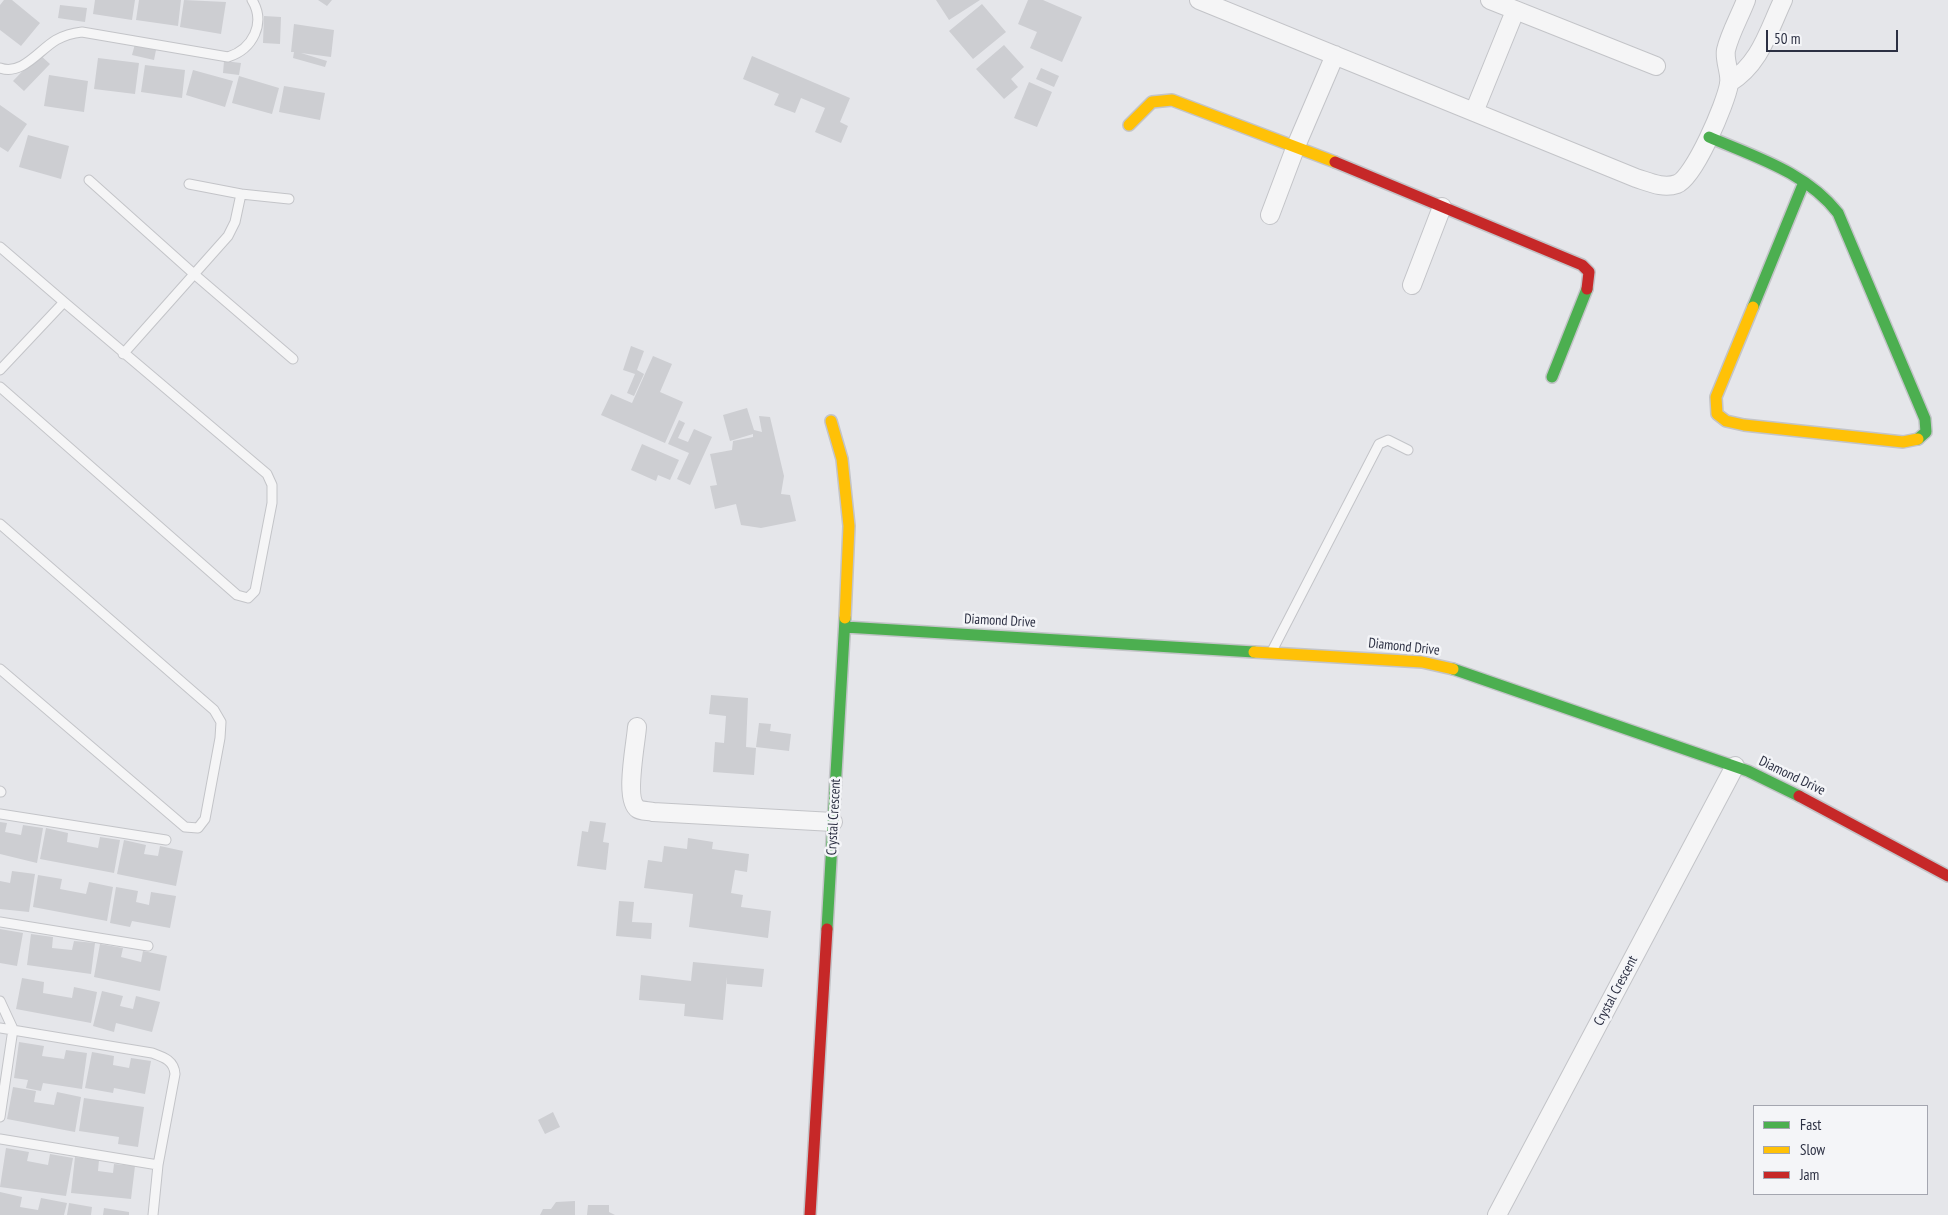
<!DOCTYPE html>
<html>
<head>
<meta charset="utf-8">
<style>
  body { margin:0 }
  #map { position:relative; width:1948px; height:1215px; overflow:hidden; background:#e5e6ea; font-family:"PT Sans Narrow",sans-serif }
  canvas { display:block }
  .legend { position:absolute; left:1753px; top:1105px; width:175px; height:90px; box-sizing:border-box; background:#f4f5f8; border:1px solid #a4a6b0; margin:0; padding:6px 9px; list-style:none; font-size:15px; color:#2c3043 }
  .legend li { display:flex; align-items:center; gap:10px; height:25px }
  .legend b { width:25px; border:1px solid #a4a6b0 }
  .scale { position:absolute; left:1766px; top:30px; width:132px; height:22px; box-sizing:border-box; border:2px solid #2c3043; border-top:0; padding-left:6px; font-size:15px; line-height:18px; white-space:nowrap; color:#2c3043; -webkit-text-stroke:4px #f4f5f8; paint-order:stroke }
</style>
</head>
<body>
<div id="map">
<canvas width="1948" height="1215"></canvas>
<ul class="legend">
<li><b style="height:6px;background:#4caf50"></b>Fast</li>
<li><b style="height:6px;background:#ffc107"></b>Slow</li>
<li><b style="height:6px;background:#c62828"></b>Jam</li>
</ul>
<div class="scale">50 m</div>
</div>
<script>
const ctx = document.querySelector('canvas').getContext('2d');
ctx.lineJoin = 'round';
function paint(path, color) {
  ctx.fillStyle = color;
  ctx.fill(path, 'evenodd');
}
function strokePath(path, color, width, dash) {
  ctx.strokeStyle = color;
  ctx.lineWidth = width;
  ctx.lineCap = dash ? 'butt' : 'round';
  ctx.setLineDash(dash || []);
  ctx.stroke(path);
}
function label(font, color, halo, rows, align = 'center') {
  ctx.font = font + ' "PT Sans Narrow",sans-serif';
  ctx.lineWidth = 5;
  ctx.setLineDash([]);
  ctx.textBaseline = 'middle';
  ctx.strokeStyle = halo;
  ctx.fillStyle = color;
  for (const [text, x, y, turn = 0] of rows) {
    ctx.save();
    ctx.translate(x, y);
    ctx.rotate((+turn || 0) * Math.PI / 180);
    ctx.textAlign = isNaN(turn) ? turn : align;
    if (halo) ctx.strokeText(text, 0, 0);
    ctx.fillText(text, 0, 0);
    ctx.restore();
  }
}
const building = new Path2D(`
  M4 0H12L40 23 21 46 0 30V5Z
  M95 0H135L132 20 93 14Z
  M139 0H181L178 26 136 20Z
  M184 0 226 2 221 34 180 27Z
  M318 0H332L327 6Z
  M936 0H980L949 20Z
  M1028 0H1043L1082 17 1062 62 1030 48 1037 32 1018 24Z
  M982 4 1006 32 973 59 949 31Z
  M60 5 87 8 85 22 58 18Z
  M264 16 281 17 280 44 263 43Z
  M294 24 334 30 331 57 301 53 327 61 325 67 293 58 294 52H291Z
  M135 44 156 50 154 60 132 55Z
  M1004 45 1024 67 1011 79 1018 87 1004 99 976 69Z
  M39 54 50 64 24 91 13 81Z
  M752 56 850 98 840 122 848 126 841 143 815 132 825 108 801 98 795 113 774 105 779 94 743 79Z
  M98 58 139 63 135 94 94 89Z
  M224 61 241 63 239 75 223 73Z
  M145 65 185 70 182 98 141 92Z
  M1041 68 1059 76 1054 87 1036 79Z
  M193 70 233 81 225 107 186 95Z
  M49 75 88 81 84 112 44 106Z
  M239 76 279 88 272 114 232 103Z
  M1029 82 1052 92 1037 127 1014 118Z
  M284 86 325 93 320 120 279 112Z
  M0 105 27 124 8 152 0 147Z
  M28 135 69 146 61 179 19 167Z
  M631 346 644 351 637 370 644 374 634 396 627 393 635 374 623 370Z
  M653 356 672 364 660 392 683 402 665 443 601 415 611 394 632 403Z
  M747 408 754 430 762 432 759 416 770 417 784 476 781 494 790 495 796 521 761 528 741 525 736 504 715 509 710 486 717 485 710 454 732 450 733 441 753 437V434L730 441 723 415Z
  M679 420 685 423 678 438 688 442 694 429 712 437 690 485 677 479 689 453 668 444Z
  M642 444 679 460 670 480 658 475 656 481 631 470Z
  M711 695 748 698 746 747 756 748 754 775 713 772 715 742 724 743 726 716 709 714Z
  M759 723 771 724 770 731 791 734 789 751 756 747Z
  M590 821 606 823 603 842 609 843 606 870 577 866 582 831 588 832Z
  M0 822 7 823 5 832 21 835 23 825 43 828 37 863 0 854Z
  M46 828 68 833 67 842 98 848 100 837 120 840 114 873 40 859Z
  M688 838 713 842 712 849 749 854 747 872 735 870 731 893 743 895 741 907 771 911 768 938 689 927 693 894 644 888 648 860 662 862 664 846 687 849Z
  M124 840 146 845 144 854 158 856 160 846 183 851 176 886 117 874Z
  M12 871 35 874 29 912 0 909V881L10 883Z
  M38 875 62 879 60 889 86 894 89 882 113 887 107 921 33 907Z
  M116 887 138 891 136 902 149 905 151 892 176 896 170 928 132 921 130 927 110 923Z
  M619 901 634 902 632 922 652 923 651 939 616 936Z
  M0 929 23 933 17 966 0 963Z
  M31 934 53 937 52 948 72 950 74 941 95 943 91 974 27 965Z
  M100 944 123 948 121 957 141 962 143 951 167 956 160 991 94 977Z
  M693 962 764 969 762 987 727 984V977L723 1020 684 1016 685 1004 639 1000 641 975 691 981Z
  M22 978 44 982 43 993 72 998 74 987 97 992 91 1023 16 1009Z
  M102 991 123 996 120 1006 133 1009 136 996 160 1002 152 1032 116 1023 114 1032 93 1026Z
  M19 1042 44 1046 42 1056 64 1059 66 1050 87 1053 82 1089 43 1083 41 1091 26 1088 28 1080 14 1078Z
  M92 1052 114 1056 113 1065 129 1068 131 1058 151 1061 145 1094 114 1088 113 1093 85 1088Z
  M13 1087 36 1091 34 1102 54 1105 57 1092 81 1097 75 1132 7 1119Z
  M84 1098 144 1107 138 1147 118 1144 119 1137 79 1131Z
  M553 1112 560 1127 545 1134 538 1120Z
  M6 1148 29 1152 27 1161 48 1165 50 1154 73 1158 66 1196 0 1187Z
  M75 1157 99 1160 98 1171 113 1173 114 1164 135 1166 131 1199 71 1193Z
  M0 1192 22 1197 20 1207 38 1210 41 1198 67 1203 64 1215H0Z
  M575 1201V1215H540L543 1209H551L556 1202Z
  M69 1203 92 1207 91 1215H67Z
  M588 1205H609V1212L615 1215H587Z
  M104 1208 129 1212V1215H103Z`);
const lane = new Path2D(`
  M0 68C22 76 39 50 56 40 65 35 73 33 82 32L228 57C253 49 266 23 252 0
  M89 180 194 274 293 359
  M241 194 289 199
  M0 247 64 302 0 370
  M123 354 228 236 235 222 241 194 189 184
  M0 387 237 595 248 598 255 591 272 503V485L267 474 64 302
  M0 524 214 710 221 722 220 738 205 819 198 828 185 827 0 669
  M1272 651 1379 444 1388 440 1408 450
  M0 791 1 792
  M0 814 166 840
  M0 922 148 946
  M0 1001 13 1029 0 1117
  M0 1028 152 1053C163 1057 174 1060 175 1074L158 1165
  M0 1139 158 1165 153 1215`);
const street = new Path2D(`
  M1199 0 1636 178C1649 182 1663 189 1677 184 1694 178 1726 103 1729 84 1731 73 1724 61 1726 50 1730 33 1740 16 1746 0
  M1490 0 1656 66
  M1729 83C1760 64 1768 32 1783 0
  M1474 112 1515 11
  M1270 215 1296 146 1335 55
  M1412 285 1442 207
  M637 727C636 743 624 800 638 809 641 811 649 811 653 812L833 822
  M1497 1215 1735 766`);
const fast = new Path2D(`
  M1709 137C1755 157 1806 172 1838 213L1925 419 1926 432 1918 439
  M1753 307 1804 182
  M1552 377 1587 289
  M845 627 1254 652
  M1453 669 1748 771 1799 796
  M827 929 845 618`);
const slow = new Path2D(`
  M1129 125 1152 102 1172 100 1335 162
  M1753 307 1716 397 1717 414 1726 421 1744 425 1903 442 1918 439
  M831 421 842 459 849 526 845 618
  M1254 652 1422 662 1453 669`);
const jam = new Path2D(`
  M1335 162 1582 265 1589 272 1587 289
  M1799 796 1948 876
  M810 1215 827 929`);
const streetNames = [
  ["Diamond Drive",1000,621,3],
  ["Diamond Drive",1404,647,6],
  ["Diamond Drive",1792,776,26],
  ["Crystal Crescent",834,817,-87],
  ["Crystal Crescent",1616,991,-62]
];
paint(building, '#cdced2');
strokePath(lane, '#c3c4c8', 11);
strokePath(street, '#c3c4c8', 20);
strokePath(fast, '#c3c4c8', 14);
strokePath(slow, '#c3c4c8', 14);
strokePath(jam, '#c3c4c8', 14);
strokePath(lane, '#f5f5f6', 9);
strokePath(street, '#f5f5f6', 18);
strokePath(fast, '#4caf50', 11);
strokePath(slow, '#ffc107', 11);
strokePath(jam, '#c62828', 11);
label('14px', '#2c3043', '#f4f5f8', streetNames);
</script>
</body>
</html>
